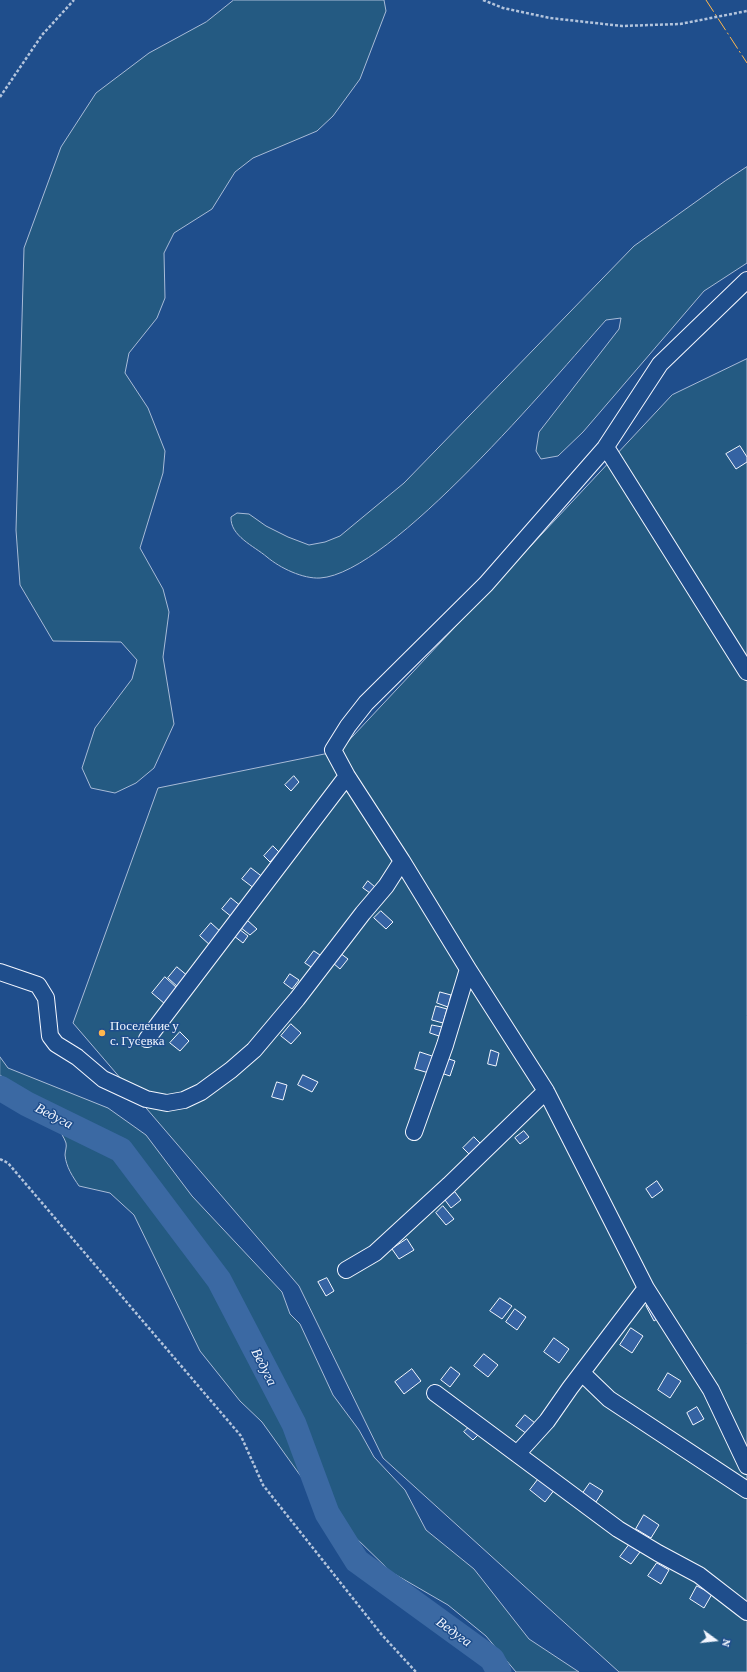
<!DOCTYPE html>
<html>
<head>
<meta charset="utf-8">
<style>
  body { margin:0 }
  #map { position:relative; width:747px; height:1672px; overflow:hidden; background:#1f4e8c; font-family:"Crimson Pro",serif }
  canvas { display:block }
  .north { position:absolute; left:695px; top:1620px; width:40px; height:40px; -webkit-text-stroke:3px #1f4e8c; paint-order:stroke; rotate:105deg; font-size:11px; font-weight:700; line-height:16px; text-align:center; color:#f2f6ff }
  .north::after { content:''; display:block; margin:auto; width:14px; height:18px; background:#f2f6ff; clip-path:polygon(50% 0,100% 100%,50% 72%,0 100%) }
</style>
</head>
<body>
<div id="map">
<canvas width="747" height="1672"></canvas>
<div class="north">N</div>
</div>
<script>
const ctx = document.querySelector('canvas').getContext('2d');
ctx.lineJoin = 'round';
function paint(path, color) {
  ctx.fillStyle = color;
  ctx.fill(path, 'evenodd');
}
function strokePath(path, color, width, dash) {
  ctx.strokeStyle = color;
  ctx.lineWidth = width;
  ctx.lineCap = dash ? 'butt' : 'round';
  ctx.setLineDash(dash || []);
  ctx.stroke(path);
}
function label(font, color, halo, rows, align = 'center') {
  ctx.font = font + ' "Crimson Pro",serif';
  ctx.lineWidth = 3;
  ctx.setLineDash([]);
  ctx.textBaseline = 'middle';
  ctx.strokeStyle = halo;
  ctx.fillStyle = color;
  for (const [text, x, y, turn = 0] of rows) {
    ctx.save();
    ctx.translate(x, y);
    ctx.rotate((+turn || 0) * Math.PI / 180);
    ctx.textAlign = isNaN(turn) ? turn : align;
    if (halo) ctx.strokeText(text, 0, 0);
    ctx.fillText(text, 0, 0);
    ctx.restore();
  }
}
const green = new Path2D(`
  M234 0H384L386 11 360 79 333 116 317 131 253 158 235 172 212 209 174 233 164 253 165 298 157 318 129 353 125 373 148 408 165 451 163 473 140 548 163 589 169 612 163 657 174 724 154 768 136 783 115 793 91 788 82 768 95 728 132 679 137 660 121 642 53 641 20 585 16 530 24 248 61 147 96 93 149 53 206 22Z
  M747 167V263L704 291 583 432 558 456 541 459 536 451 539 432 619 329 621 318 606 320C555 377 391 574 320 578 303 579 280 568 267 557 254 546 230 536 231 517L237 513 249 514 266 526 288 537 309 545 325 542 340 536 404 483 634 246 725 181Z
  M747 359V1672H619L383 1458 299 1286 73 1023 158 788 339 751 672 395Z
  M0 1057 8 1068 108 1108 146 1135 192 1196 282 1292 290 1314 300 1324 333 1395 359 1430 374 1457 405 1490 426 1530 474 1569 529 1639 579 1672H516L486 1636 448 1605 391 1572 320 1503 262 1422 240 1401 200 1351 134 1215 110 1193 79 1186C73 1177 66 1167 65 1155 65 1151 67 1147 66 1143 59 1122 19 1088 0 1075Z`);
const river = new Path2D(`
  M0 1088 27 1104 121 1150 219 1280 294 1424 327 1513 357 1561 492 1659 499 1672`);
const building = new Path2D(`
  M740 446 747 457V462L736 469 726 454Z
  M294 776 299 782 291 791 285 785Z
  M273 846 279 852 270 862 264 856Z
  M251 868 264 878 255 889 242 879Z
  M368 881 375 887 370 893 363 888Z
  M231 898 242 907 233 918 222 909Z
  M381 911 393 922 386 929 374 918Z
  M247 920 257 929 250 935 240 927Z
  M211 923 222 933 211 946 200 936Z
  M239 929 248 936 243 943 234 936Z
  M314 951 323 957 314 969 305 963Z
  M340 953 348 959 340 969 333 963Z
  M177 967 189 977 179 988 168 978Z
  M290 974 299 980 292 989 284 983Z
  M165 977 178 989 165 1004 152 993Z
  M440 992 451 995 448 1007 437 1003Z
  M436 1006 447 1009 443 1023 432 1020Z
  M291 1024 301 1033 291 1044 281 1036Z
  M432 1025 442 1027 439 1036 430 1033Z
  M180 1032 189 1041 180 1051 170 1043Z
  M491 1050 499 1053 496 1066 488 1064Z
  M420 1052 435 1057 429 1073 415 1069Z
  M446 1058 455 1061 450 1076 441 1073Z
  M303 1075 318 1082 312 1092 298 1085Z
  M277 1082 287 1085 283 1100 272 1097Z
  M524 1131 529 1137 520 1144 515 1138Z
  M474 1137 482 1145 471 1156 463 1148Z
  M657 1181 663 1190 652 1198 646 1189Z
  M455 1192 461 1200 451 1208 445 1200Z
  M443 1206 454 1219 446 1225 436 1213Z
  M407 1239 414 1250 399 1259 392 1249Z
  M327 1278 334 1291 326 1296 318 1282Z
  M500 1298 512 1306 502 1319 490 1311Z
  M652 1303 660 1317 654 1321 646 1306Z
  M515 1309 526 1317 517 1330 506 1322Z
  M631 1328 643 1336 632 1353 620 1345Z
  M554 1338 569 1349 559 1363 544 1352Z
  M484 1354 498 1365 488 1377 474 1366Z
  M451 1367 460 1374 450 1387 441 1380Z
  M412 1369 421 1381 404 1394 395 1382Z
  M668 1373 681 1381 670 1398 658 1390Z
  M697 1407 704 1419 693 1425 687 1413Z
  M525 1415 535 1423 527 1434 516 1426Z
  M470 1426 479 1434 473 1440 464 1432Z
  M540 1477 555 1489 545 1502 530 1490Z
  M590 1483 603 1491 596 1502 583 1493Z
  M644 1515 659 1525 651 1538 636 1529Z
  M629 1545 640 1552 631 1564 620 1557Z
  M657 1563 669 1570 661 1584 648 1576Z
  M697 1586 712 1594 704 1608 690 1599Z`);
const path = new Path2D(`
  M483 0 503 8 550 18 622 26 680 24 747 11
  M0 97 42 35 74 0
  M0 1159 8 1163 241 1436 263 1485 382 1635 416 1672`);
const minor = new Path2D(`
  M747 280 660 364 605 448 486 584 366 703 348 726 333 750 347 776 402 861 468 969 546 1091 646 1288 711 1390 747 1466
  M605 448 609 452 747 672
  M0 972 38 985 46 998 50 1036 56 1044 77 1057 103 1079 146 1099 167 1103 184 1100 201 1092 231 1070 254 1050 297 999 363 913 386 886 402 861
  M147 1039 347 776
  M414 1132 445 1045 468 969
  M346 1270 375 1253 449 1185 546 1091
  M582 1373 609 1399 747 1490
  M435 1393 618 1529 658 1553 699 1575 747 1612
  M517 1454 547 1421 570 1388 646 1288`);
const power = new Path2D(`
  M706 0 747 63`);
const markers = [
  [102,1033,4,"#ffb74d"]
];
const poiNames = [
  ["Поселение у",110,1026],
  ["с. Гусевка",110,1041]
];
const waterNames = [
  ["Ведуга",54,1116,27],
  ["Ведуга",264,1367,63],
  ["Ведуга",454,1632,36]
];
paint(green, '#245a82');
strokePath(green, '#a8bbd7', 1);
strokePath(river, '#3b69a3', 25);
paint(building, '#3563a3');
strokePath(building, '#f2f6ff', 1);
strokePath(minor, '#f2f6ff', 18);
strokePath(path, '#b3c4dc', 2.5, [3, 2]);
strokePath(minor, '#1f4e8c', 16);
strokePath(power, '#ffb74d', 1, [14, 3, 2, 3]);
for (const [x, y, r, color] of markers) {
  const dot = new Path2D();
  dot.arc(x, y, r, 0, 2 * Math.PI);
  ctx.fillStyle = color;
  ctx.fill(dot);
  strokePath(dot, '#1f4e8c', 1.5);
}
label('13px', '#f2f6ff', '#1f4e8c', poiNames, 'left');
label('italic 14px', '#f2f6ff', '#1f4e8c', waterNames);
</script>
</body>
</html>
